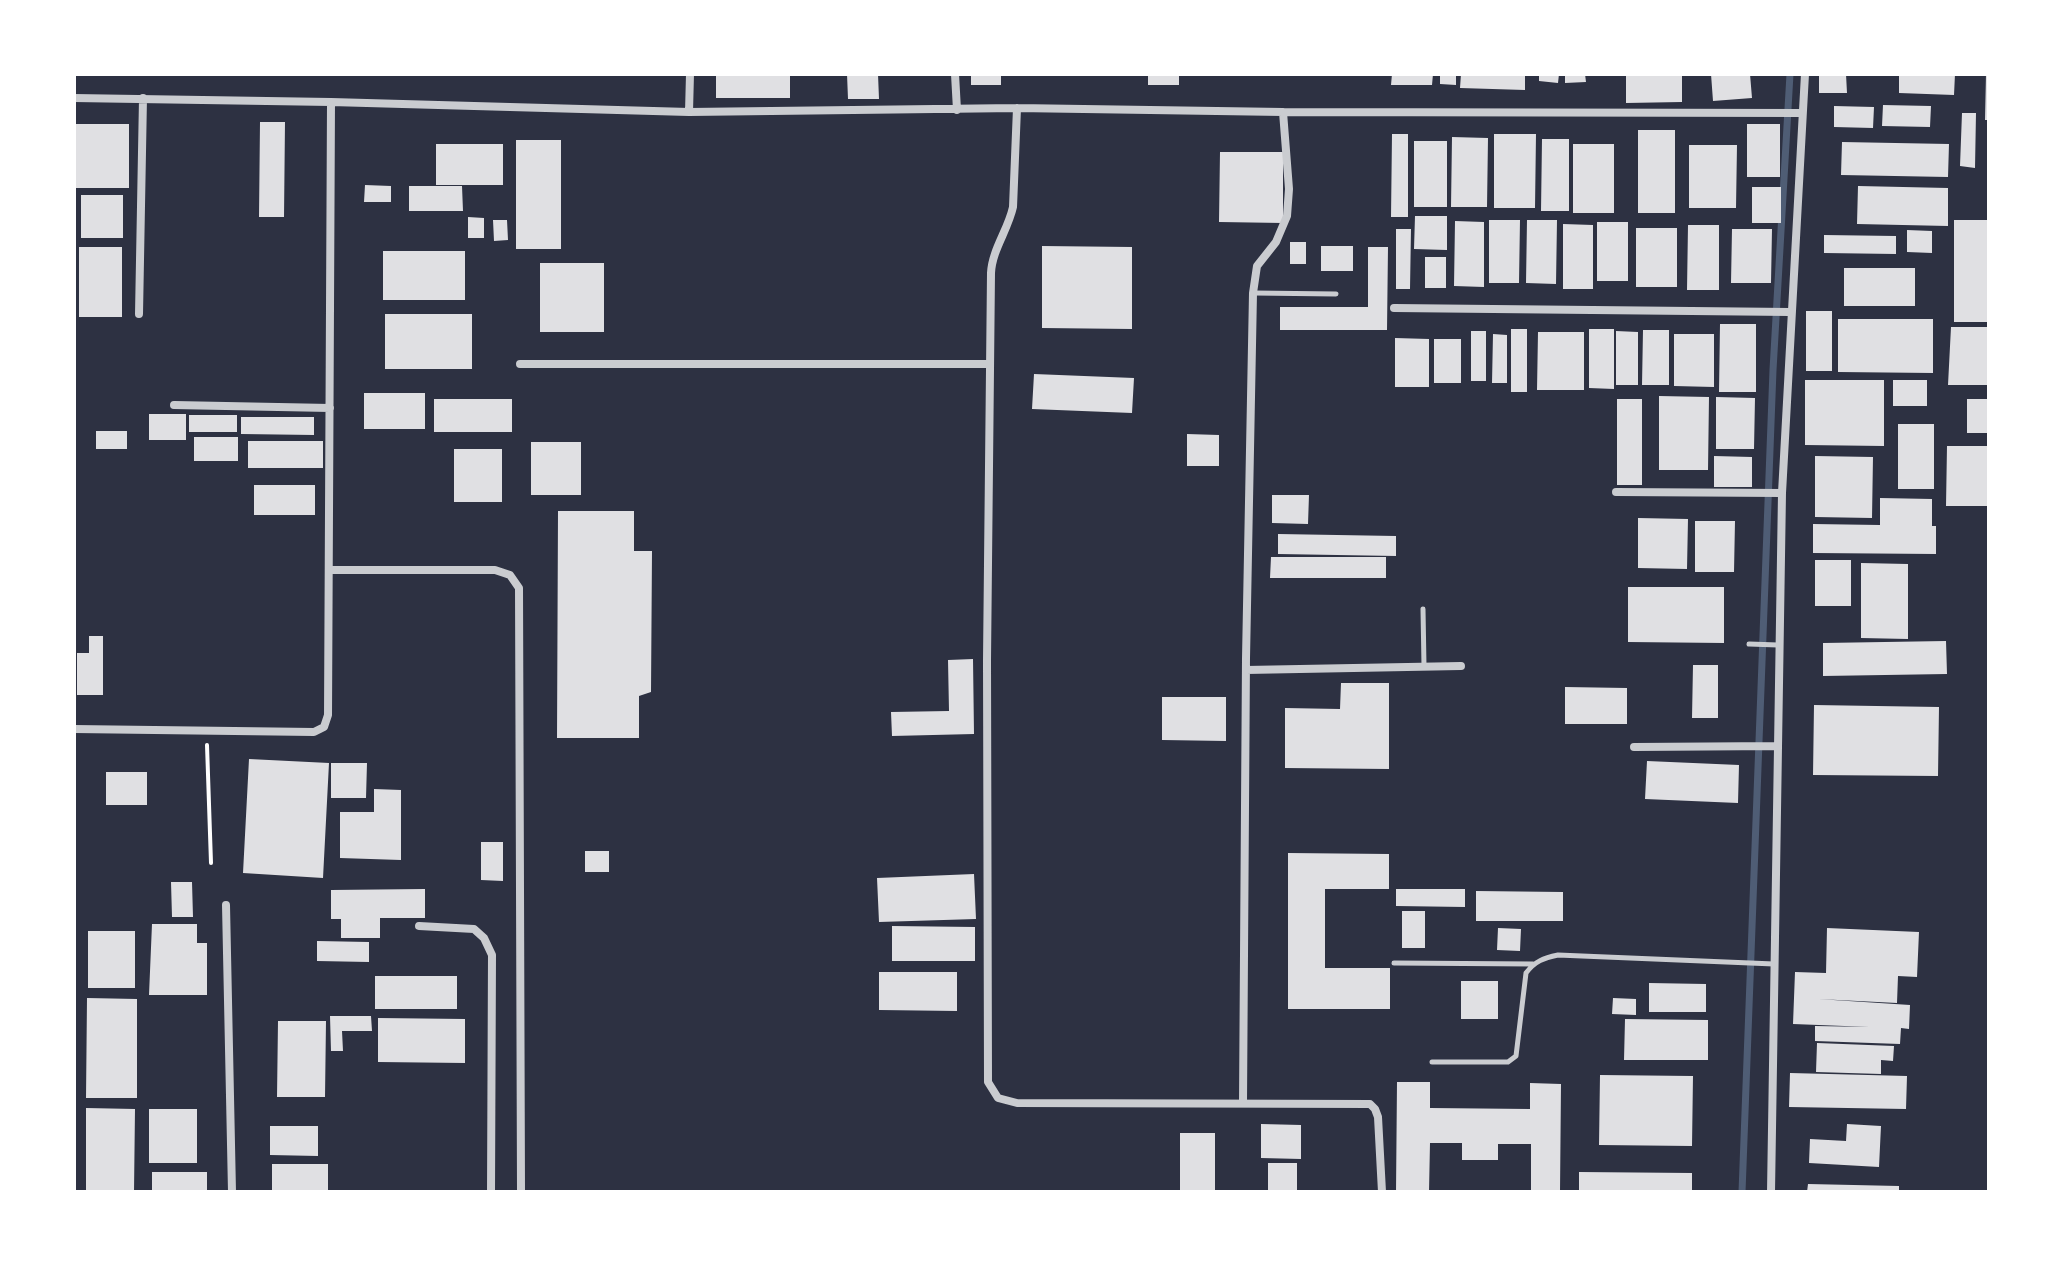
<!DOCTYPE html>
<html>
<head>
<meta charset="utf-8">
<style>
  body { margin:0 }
  #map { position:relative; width:2063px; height:1266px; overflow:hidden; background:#2d3142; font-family:Cabin,sans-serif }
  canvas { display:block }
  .frame { position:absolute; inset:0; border:76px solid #fff; pointer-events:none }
</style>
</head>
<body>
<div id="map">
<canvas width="2063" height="1266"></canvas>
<div class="frame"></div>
</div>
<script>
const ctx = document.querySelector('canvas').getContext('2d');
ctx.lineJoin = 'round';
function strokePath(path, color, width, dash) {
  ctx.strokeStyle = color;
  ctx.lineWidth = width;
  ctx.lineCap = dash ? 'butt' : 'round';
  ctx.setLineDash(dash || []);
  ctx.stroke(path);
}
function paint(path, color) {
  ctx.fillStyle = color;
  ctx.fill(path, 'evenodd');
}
const stream = new Path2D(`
  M1742 1192 1773 370 1790 74`);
const building = new Path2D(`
  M716 74H790V98H716Z
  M847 74H878L879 99H848Z
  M971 74H1001V85H971Z
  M1148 74H1179V85H1148Z
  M1392 74H1433L1432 85H1391Z
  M1440 74H1456V85L1440 84Z
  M1461 74H1525V90L1460 88Z
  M1539 74H1559L1558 83 1539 81Z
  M1565 74H1585L1586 82 1565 83Z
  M1626 74H1682V102L1626 103Z
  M1711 74H1750L1752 98 1713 101Z
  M1819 74H1846L1847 93H1819Z
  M1899 74H1955L1954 95 1899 93Z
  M1986 74H1989V120H1985Z
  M1883 105 1931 106 1930 127 1882 126Z
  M1834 106 1874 107 1873 128 1834 127Z
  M1962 113H1976L1975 168 1960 166Z
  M260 122H285L284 217H259Z
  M74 124H129V188H74Z
  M1747 124H1780V177H1747Z
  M1638 130H1675V213H1638Z
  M1392 134H1408V217H1391Z
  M1494 134H1536L1535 208H1494Z
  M1452 137 1488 138 1487 207H1451Z
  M1542 139H1569V211H1541Z
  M516 140H561V249H516Z
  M1414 141H1447V207H1414Z
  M1842 142 1949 144 1948 177 1841 175Z
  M436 144H503V185H436Z
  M1573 144H1614V213H1573Z
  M1689 145H1737L1736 208H1689Z
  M1220 152H1283V223L1219 222Z
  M365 185 391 186V202H364Z
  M409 186H462L463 211H409Z
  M1858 186 1948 188V226L1857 224Z
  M1752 187H1781V223H1752Z
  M81 195H123V238H81Z
  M1415 216H1447V250L1414 249Z
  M468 217 484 218V238H468Z
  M493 220H507L508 240 494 241Z
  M1489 220H1520L1519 283H1489Z
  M1527 220H1557L1556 284 1526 283Z
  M1954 220H1989V322H1954Z
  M1455 221 1484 222V287L1454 286Z
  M1597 222H1628V281H1597Z
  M1563 224 1593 225V289H1563Z
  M1688 225H1719V290H1687Z
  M1636 228H1677V287H1636Z
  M1396 229H1411L1410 289H1396Z
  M1732 229H1772L1771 283H1731Z
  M1907 230 1932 231V253L1907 252Z
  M1824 235 1896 236V254L1824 253Z
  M1290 242H1306V264H1290Z
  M1042 246 1132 247V329L1042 328Z
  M1321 246H1353V271H1321Z
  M79 247H122V317H79Z
  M1368 247H1388L1387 330H1280V307H1368Z
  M383 251H465V300H383Z
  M1425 257H1446V288H1425Z
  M540 263H604V332H540Z
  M1844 268H1915V306H1844Z
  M1806 311H1832V371H1806Z
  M385 314H472V369H385Z
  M1838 319H1933V373L1838 372Z
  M1720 324H1756V392H1719Z
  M1951 327H1989V385H1948Z
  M1511 329H1527V392H1511Z
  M1589 329H1614V389L1589 388Z
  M1643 330H1669V385H1642Z
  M1471 331H1486V381H1471Z
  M1616 331 1638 332V385H1616Z
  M1538 332H1584V390H1537Z
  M1493 334 1507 335V383H1492Z
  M1674 334H1714V387L1674 386Z
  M1395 338 1429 339V387H1395Z
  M1434 339H1461V383H1434Z
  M1034 374 1134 378 1132 413 1032 409Z
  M1805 380H1884V446L1805 445Z
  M1893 380H1927V406H1893Z
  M364 393H425V429H364Z
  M1659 396 1709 397 1708 470H1659Z
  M1716 397 1755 398 1754 449H1716Z
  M434 399H512V432H434Z
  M1617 399H1642V485H1617Z
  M1967 399H1989V433H1967Z
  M149 414H186V440H149Z
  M189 415H237V432H189Z
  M241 417H314V435L241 434Z
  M1898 424H1934V489H1898Z
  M96 431H127V449H96Z
  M1187 434 1219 435V466H1187Z
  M194 437H238V461H194Z
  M248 441H323V468H248Z
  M531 442H581V495H531Z
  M1947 446H1989V506H1946Z
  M454 449H502V502H454Z
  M1714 456 1752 457V487H1714Z
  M1815 456 1873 457 1872 518 1815 517Z
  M254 485H315V515H254Z
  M1272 495H1309L1308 524 1272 523Z
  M1880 498 1932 499V526H1936V554L1813 553V524L1880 525Z
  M558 511H634V551H652L651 692 639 696V738H557Z
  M1638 518 1688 519 1687 569 1638 568Z
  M1695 521H1735L1734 572H1695Z
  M1278 534 1396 536V556L1278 554Z
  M1271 557H1386V578H1270Z
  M1815 560H1851V606H1815Z
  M1861 563 1908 564V639L1861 638Z
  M1628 587H1724V643L1628 642Z
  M89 636H103V695H77V653H89Z
  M1946 641 1947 674 1823 676V643Z
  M973 659 974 734 892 736 891 712 949 711 948 660Z
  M1693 665H1718V718H1692Z
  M1341 683H1389V769L1285 768V708L1340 709Z
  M1565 687 1627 688V724H1565Z
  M1162 697H1226V741L1162 740Z
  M1814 705 1939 707 1938 776 1813 775Z
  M249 759 329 763 323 878 243 873Z
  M1647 761 1739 765 1738 803 1645 799Z
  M331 763H367L366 798H331Z
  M106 772H147V805H106Z
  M374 789 401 790V860L340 858V812H374Z
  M481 842H503V881L481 880Z
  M585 851H609V872H585Z
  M1288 853 1389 854V889H1325V968H1390V1009H1288Z
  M974 874 976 919 879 922 877 878Z
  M171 882H192L193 917H172Z
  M425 889V918H380V938H341V919H331V890Z
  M1396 889H1465V907L1396 906Z
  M1476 891 1563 892V921H1476Z
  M1402 911H1425V948H1402Z
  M152 924H197V943H207V995H149Z
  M892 926 975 927V961H892Z
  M1498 928 1521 929 1520 951 1497 950Z
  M1827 928 1919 932 1917 977 1898 976 1897 1003 1818 999 1910 1005 1909 1029 1901 1028 1900 1044 1815 1041V1026L1870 1027 1793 1024 1795 972 1826 973Z
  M88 931H135V988H88Z
  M317 941 369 942V962L317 961Z
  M879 972H957V1011L879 1010Z
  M375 976H457V1009H375Z
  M1461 981H1498V1019H1461Z
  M1649 983 1706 984V1012H1649Z
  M87 998 137 999V1098H86Z
  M1613 998 1636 999V1015L1612 1014Z
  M330 1016H371L372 1031H342L343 1051H331Z
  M378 1018 465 1019V1063L378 1062Z
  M1625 1019 1708 1020V1060H1624Z
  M278 1021H326L325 1097H277Z
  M1817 1043 1894 1046 1893 1061 1881 1060V1074L1816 1072Z
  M1790 1073 1907 1076 1906 1109 1789 1107Z
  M1600 1075 1693 1076 1692 1146 1599 1145Z
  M1397 1082H1430V1108L1530 1109V1083L1561 1084 1560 1192H1531V1144H1498V1160H1462V1143H1430L1429 1192H1396Z
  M86 1108 135 1109 134 1192H86Z
  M149 1109H197V1163H149Z
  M1261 1124 1301 1125V1159L1261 1158Z
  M1847 1124 1881 1126 1879 1167 1809 1163 1810 1139 1846 1141Z
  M270 1126H318V1156L270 1155Z
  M1180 1133H1215V1192H1180Z
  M1268 1163H1297V1192H1268Z
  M272 1164H328V1192H272Z
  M152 1172H207V1192H152Z
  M1579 1172 1692 1173V1192H1579Z
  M1808 1184 1899 1186V1192H1807Z`);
const path = new Path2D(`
  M207 745 211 863`);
const service = new Path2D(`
  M1254 293 1336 294
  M1423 609 1424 666
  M1749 644 1778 645
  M1394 963 1533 964
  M1432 1062H1508L1516 1056 1526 973C1535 961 1544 958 1558 955L1774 964`);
const minor = new Path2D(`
  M955 74 957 110
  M74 98 331 102 689 112 1017 108 1283 112 1802 113
  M1017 108 1013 207C1008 230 992 250 991 273L987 660 988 1082 998 1098 1017 1103 1370 1104 1375 1109 1378 1117 1382 1192
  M689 112 690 74
  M1394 308 1790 312
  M139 314 143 98
  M520 364H989
  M174 405 330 408
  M1616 492 1782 493
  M330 570H495L510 575 519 588 521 1192
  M1246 670 1461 666
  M74 729 314 732 324 727 328 715 331 102
  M1634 747 1778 746
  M226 905 232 1192
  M419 926 474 929 484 938 492 955 491 1192
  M1243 1102 1246 658 1253 293 1257 266 1276 242 1287 216 1289 189 1283 112
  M1771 1192 1782 493 1805 74`);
strokePath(stream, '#4f5d75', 7);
paint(building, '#e0e0e3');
strokePath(path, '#fff', 4);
strokePath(service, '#caccd0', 5);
strokePath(minor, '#caccd0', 8);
</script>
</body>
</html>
